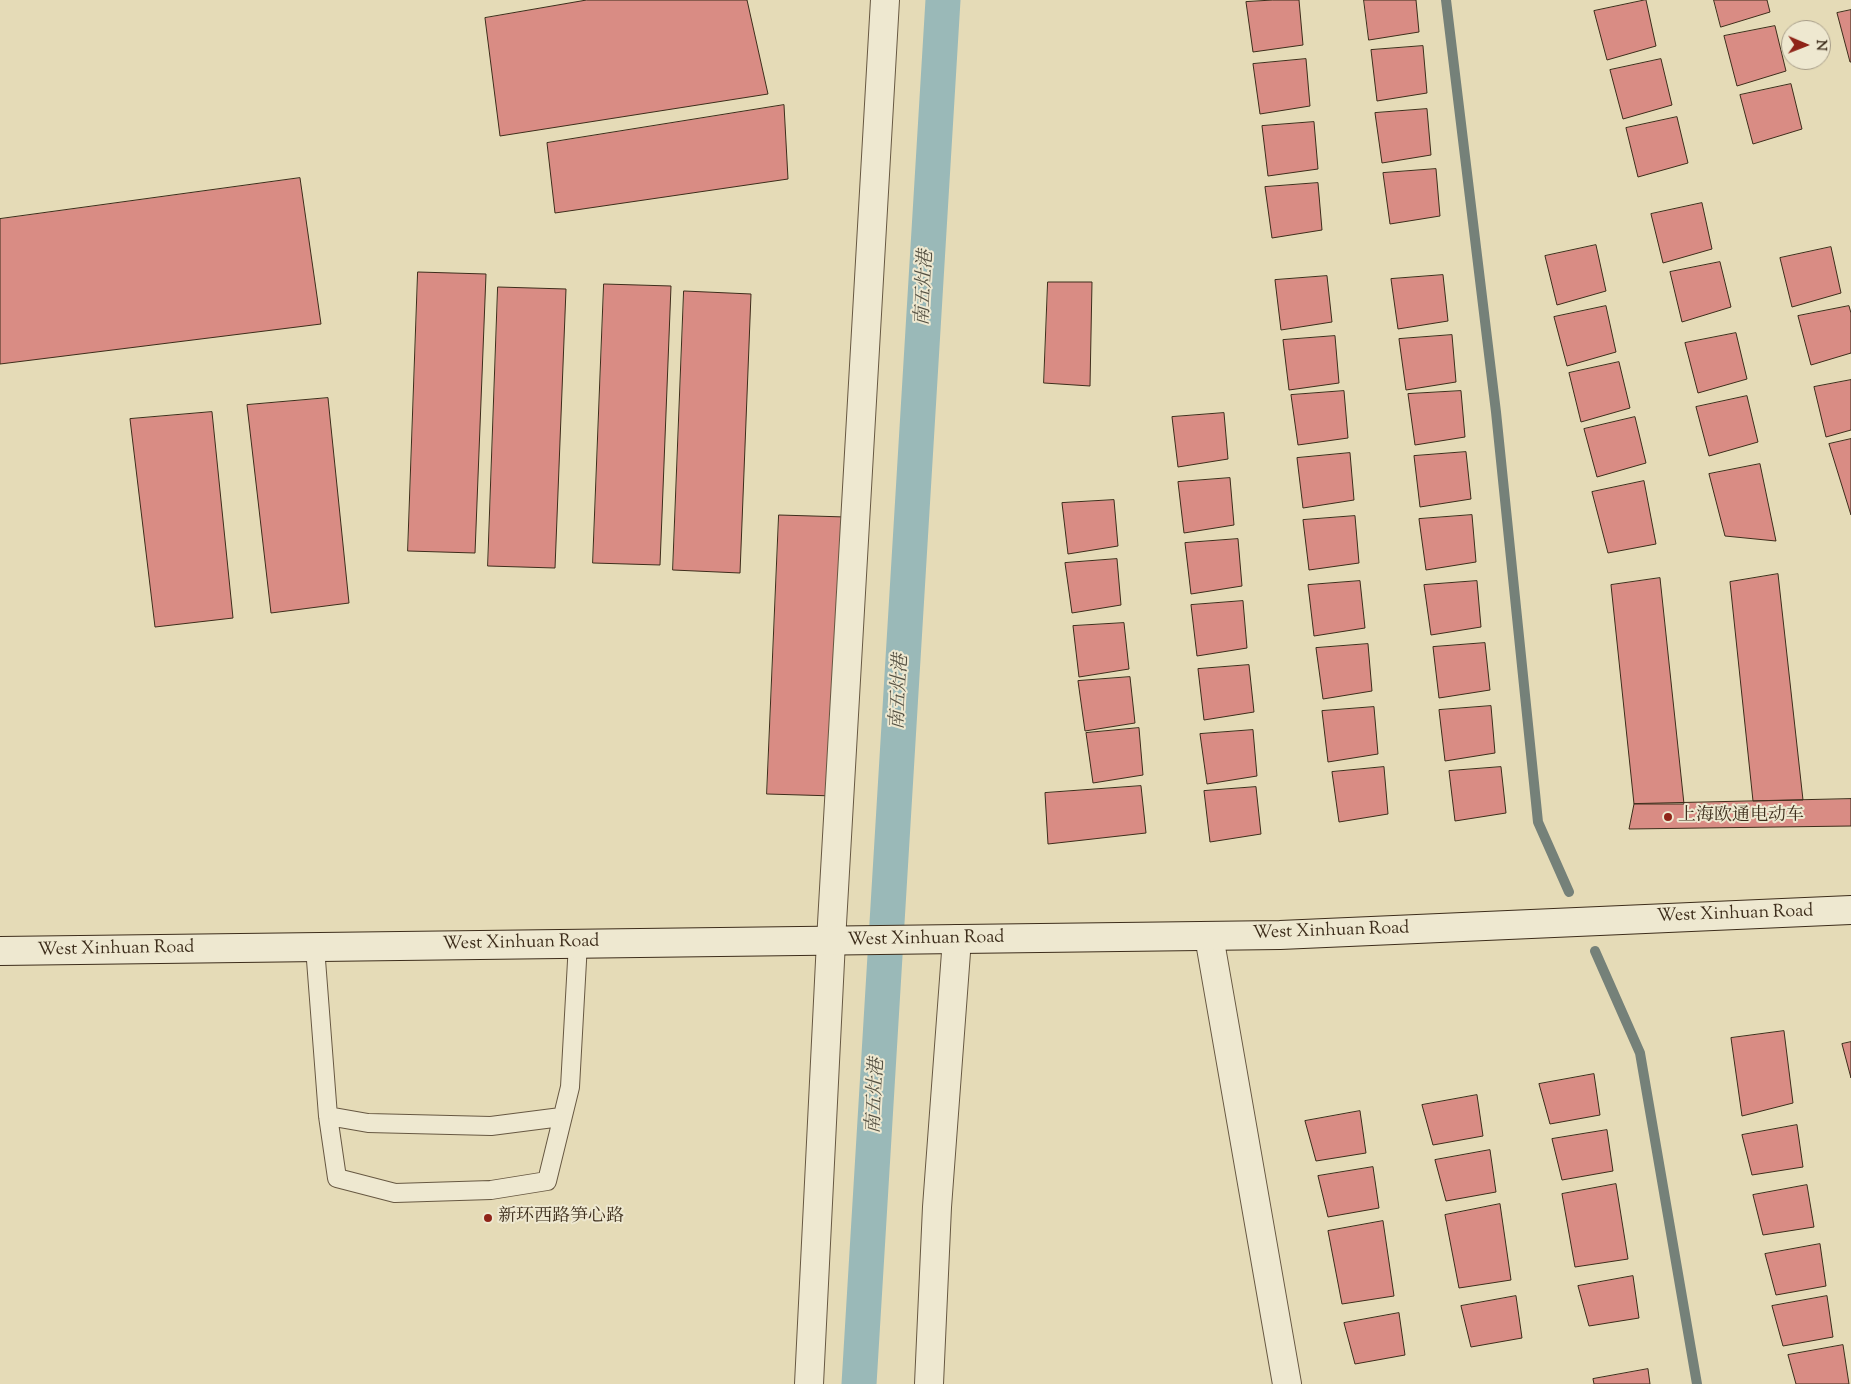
<!DOCTYPE html>
<html>
<head>
<meta charset="utf-8">
<style>
  body { margin:0 }
  #map { position:relative; width:1851px; height:1384px; overflow:hidden; background:#e5dbb7; font-family:"Sorts Mill Goudy",serif }
  canvas { display:block }
  .north { position:absolute; left:1781px; top:20px; width:50px; height:50px; box-sizing:border-box; background:#eee8d0; border:1px solid #a79d88; border-radius:50%; rotate:91deg; font-size:14px; font-weight:700; line-height:20px; text-align:center; color:#3d2d1b }
  .north::after { content:''; display:block; margin:auto; width:18px; height:22px; background:#8f2418; clip-path:polygon(50% 0,100% 100%,50% 72%,0 100%) }
</style>
</head>
<body>
<div id="map">
<canvas width="1851" height="1384"></canvas>
<div class="north">N</div>
</div>
<script>
const ctx = document.querySelector('canvas').getContext('2d');
ctx.lineJoin = 'round';
function strokePath(path, color, width, dash) {
  ctx.strokeStyle = color;
  ctx.lineWidth = width;
  ctx.lineCap = dash ? 'butt' : 'round';
  ctx.setLineDash(dash || []);
  ctx.stroke(path);
}
function paint(path, color) {
  ctx.fillStyle = color;
  ctx.fill(path, 'evenodd');
}
function label(font, color, halo, rows, align = 'center') {
  ctx.font = font + ' "Sorts Mill Goudy","Noto Serif SC",serif';
  ctx.lineWidth = 4;
  ctx.setLineDash([]);
  ctx.textBaseline = 'middle';
  ctx.strokeStyle = halo;
  ctx.fillStyle = color;
  for (const [text, x, y, turn = 0] of rows) {
    ctx.save();
    ctx.translate(x, y);
    ctx.rotate((+turn || 0) * Math.PI / 180);
    ctx.textAlign = isNaN(turn) ? turn : align;
    if (halo) ctx.strokeText(text, 0, 0);
    ctx.fillText(text, 0, 0);
    ctx.restore();
  }
}
const stream = new Path2D(`
  M1446 0 1496 412 1538 822 1569 892
  M1595 951 1640 1053 1697 1384`);
const canal = new Path2D(`
  M859 1384 943 0`);
const building = new Path2D(`
  M587 0H747L768 94 500 136 485 18Z
  M1273 0H1299L1303 45 1253 52 1246 2Z
  M1364 0H1416L1419 32 1369 40Z
  M1646 0 1656 46 1607 60 1594 11Z
  M1714 0H1767L1770 12 1721 27Z
  M1851 10V62H1850L1837 13Z
  M1775 26 1786 71 1737 86 1724 36Z
  M1423 46 1427 93 1377 101 1371 50Z
  M1306 59 1310 106 1260 114 1253 64Z
  M1661 59 1672 105 1623 119 1610 70Z
  M1791 84 1802 129 1753 144 1740 95Z
  M784 105 788 179 555 213 547 143Z
  M1427 109 1431 155 1382 163 1375 113Z
  M1677 117 1688 163 1638 177 1626 128Z
  M1314 122 1318 169 1268 176 1262 126Z
  M1436 169 1440 216 1390 224 1383 173Z
  M300 178 321 324 0 364V219Z
  M1318 183 1322 230 1272 238 1265 187Z
  M1702 203 1712 249 1663 263 1651 214Z
  M1596 245 1606 291 1557 305 1545 256Z
  M1831 247 1841 293 1792 307 1780 258Z
  M1720 262 1731 307 1682 322 1670 272Z
  M418 272 486 274 475 553 408 551Z
  M1443 275 1448 321 1398 329 1391 279Z
  M1327 276 1332 322 1281 330 1275 280Z
  M1048 282H1092L1090 386 1044 383Z
  M604 284 671 286 660 565 593 563Z
  M498 287 566 289 555 568 488 566Z
  M684 291 751 294 740 573 673 570Z
  M1606 306 1616 352 1567 366 1554 317Z
  M1849 306 1851 313V353L1811 365 1798 316Z
  M1736 333 1747 379 1698 393 1685 343Z
  M1452 335 1456 382 1406 390 1399 339Z
  M1335 336 1339 383 1289 390 1283 340Z
  M1619 362 1630 408 1581 422 1569 373Z
  M1851 380V430L1826 437 1814 387Z
  M1344 391 1348 438 1298 445 1291 395Z
  M1461 391 1465 437 1415 445 1408 394Z
  M1747 396 1758 442 1709 456 1696 407Z
  M328 398 349 603 271 613 247 405Z
  M212 412 233 618 155 627 130 419Z
  M1224 413 1228 459 1178 467 1172 417Z
  M1635 417 1646 463 1597 477 1584 429Z
  M1851 439V515L1829 444Z
  M1466 452 1471 499 1420 507 1414 456Z
  M1350 453 1354 500 1303 508 1297 458Z
  M1760 464 1776 541 1725 536 1709 474Z
  M1230 478 1234 525 1184 533 1178 482Z
  M1644 481 1656 544 1608 553 1592 492Z
  M1114 500 1118 546 1068 554 1062 503Z
  M779 515 846 517 835 796 767 794Z
  M1472 515 1476 562 1426 570 1419 519Z
  M1355 516 1359 563 1309 570 1303 520Z
  M1238 539 1242 586 1191 594 1185 543Z
  M1117 559 1121 605 1072 613 1065 563Z
  M1778 574 1803 800 1753 801 1730 582Z
  M1660 578 1684 804H1634L1611 585Z
  M1360 581 1365 628 1314 636 1308 585Z
  M1477 581 1481 627 1431 635 1424 585Z
  M1243 601 1247 648 1197 656 1191 605Z
  M1124 623 1129 669 1079 677 1073 626Z
  M1485 643 1490 690 1439 698 1433 647Z
  M1368 644 1372 691 1323 699 1316 648Z
  M1249 665 1254 712 1204 720 1198 669Z
  M1130 677 1135 723 1085 731 1078 681Z
  M1491 706 1495 753 1445 761 1439 710Z
  M1374 707 1378 754 1328 762 1322 711Z
  M1139 728 1143 775 1093 783 1086 733Z
  M1253 730 1257 776 1207 784 1200 734Z
  M1384 767 1388 814 1339 822 1332 772Z
  M1501 767 1506 813 1455 821 1449 771Z
  M1141 786 1146 833 1048 844 1045 793Z
  M1256 787 1261 834 1210 842 1204 791Z
  M1851 799V826L1629 829 1634 804Z
  M1784 1031 1793 1103 1742 1116 1731 1038Z
  M1851 1042V1078L1842 1044Z
  M1594 1074 1600 1115 1550 1124 1539 1084Z
  M1477 1095 1483 1136 1433 1145 1422 1105Z
  M1360 1111 1366 1153 1316 1161 1305 1121Z
  M1797 1125 1803 1167 1752 1175 1742 1135Z
  M1607 1130 1613 1171 1562 1180 1552 1139Z
  M1490 1150 1496 1192 1446 1201 1435 1160Z
  M1373 1167 1379 1208 1328 1217 1318 1176Z
  M1616 1184 1628 1259 1575 1267 1562 1194Z
  M1807 1185 1814 1227 1763 1235 1753 1195Z
  M1500 1204 1511 1280 1459 1288 1445 1215Z
  M1383 1221 1394 1296 1342 1304 1328 1231Z
  M1820 1244 1826 1286 1776 1295 1765 1254Z
  M1633 1276 1639 1318 1589 1326 1578 1286Z
  M1516 1296 1522 1338 1471 1347 1461 1306Z
  M1827 1296 1833 1337 1783 1346 1772 1306Z
  M1399 1313 1405 1355 1355 1364 1344 1323Z
  M1843 1345 1849 1384H1796L1788 1355Z
  M1648 1369 1650 1384H1594L1593 1379Z`);
const lane = new Path2D(`
  M315 947 328 1116 337 1178 395 1193 491 1190 547 1181 570 1087 578 943
  M328 1116 368 1123 491 1126 561 1117`);
const street = new Path2D(`
  M1209 936 1287 1384
  M809 1384 831 941 885 0
  M929 1384 937 1207 957 939`);
const secondary = new Path2D(`
  M0 951 1280 935 1851 910`);
const markers = [
  [1668,817,5,"#8f2418"],
  [488,1218,5,"#8f2418"]
];
const poiNames = [
  ["上海欧通电动车",1678,817],
  ["新环西路笋心路",498,1218]
];
const streetNames = [
  ["West Xinhuan Road",1735,915,-2],
  ["West Xinhuan Road",1331,932,-2],
  ["West Xinhuan Road",926,940,-1],
  ["West Xinhuan Road",521,944,-1],
  ["West Xinhuan Road",116,950,-1]
];
const waterNames = [
  ["南五灶港",926,288,-87],
  ["南五灶港",901,692,-87],
  ["南五灶港",877,1096,-87]
];
strokePath(stream, '#758179', 10);
strokePath(canal, '#9ab9b8', 35);
paint(building, '#d98c84');
strokePath(building, '#3d2d1b', 1);
strokePath(lane, '#675842', 20);
strokePath(street, '#675842', 30);
strokePath(secondary, '#3d2d1b', 30);
strokePath(lane, '#eee8d0', 18);
strokePath(street, '#eee8d0', 28);
strokePath(secondary, '#eee8d0', 28);
for (const [x, y, r, color] of markers) {
  const dot = new Path2D();
  dot.arc(x, y, r, 0, 2 * Math.PI);
  ctx.fillStyle = color;
  ctx.fill(dot);
  strokePath(dot, '#eee8d0', 2);
}
label('18px', '#3d2d1b', '#eee8d0', poiNames, 'left');
label('18px', '#3d2d1b', '#eee8d0', streetNames);
label('italic 19px', '#545042', '#eee8d0', waterNames);
</script>
</body>
</html>
